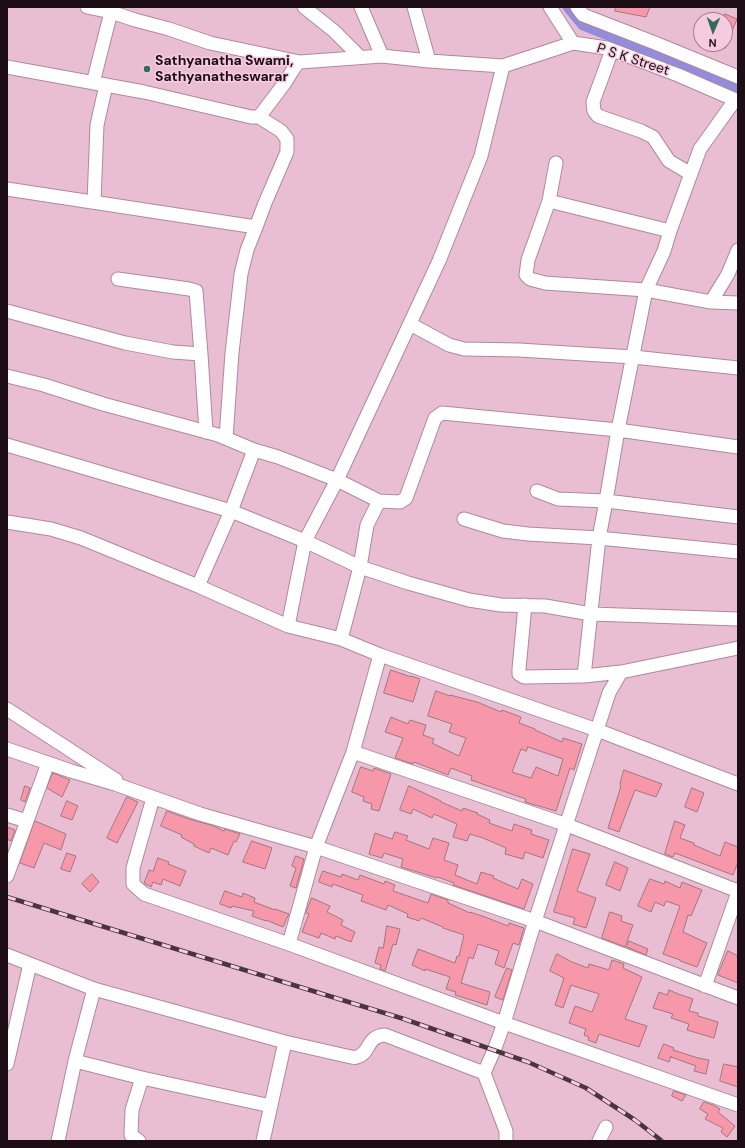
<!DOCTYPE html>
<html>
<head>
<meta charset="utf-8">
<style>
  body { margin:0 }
  #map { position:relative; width:745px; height:1148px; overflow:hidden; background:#e9bed3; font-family:"DM Sans",sans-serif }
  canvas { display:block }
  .frame { position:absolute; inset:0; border:8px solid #1d0e16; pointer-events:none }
  .north { position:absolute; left:693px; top:12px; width:40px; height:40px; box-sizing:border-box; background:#f6cbe0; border:1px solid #9f7f8f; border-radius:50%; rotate:182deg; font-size:11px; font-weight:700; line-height:16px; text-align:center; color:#1d0e16 }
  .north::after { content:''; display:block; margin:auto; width:14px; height:18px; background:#316d58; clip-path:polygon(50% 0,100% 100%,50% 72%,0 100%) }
</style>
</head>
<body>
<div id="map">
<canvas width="745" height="1148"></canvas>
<div class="frame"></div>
<div class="north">N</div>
</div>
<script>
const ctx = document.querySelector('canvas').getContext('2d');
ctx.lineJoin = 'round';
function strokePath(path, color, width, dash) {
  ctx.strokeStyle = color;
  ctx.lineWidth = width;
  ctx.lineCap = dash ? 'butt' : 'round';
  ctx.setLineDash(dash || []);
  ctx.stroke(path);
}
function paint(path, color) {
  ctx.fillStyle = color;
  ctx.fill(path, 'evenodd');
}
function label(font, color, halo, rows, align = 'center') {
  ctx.font = font + ' "DM Sans",sans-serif';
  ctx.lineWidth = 3;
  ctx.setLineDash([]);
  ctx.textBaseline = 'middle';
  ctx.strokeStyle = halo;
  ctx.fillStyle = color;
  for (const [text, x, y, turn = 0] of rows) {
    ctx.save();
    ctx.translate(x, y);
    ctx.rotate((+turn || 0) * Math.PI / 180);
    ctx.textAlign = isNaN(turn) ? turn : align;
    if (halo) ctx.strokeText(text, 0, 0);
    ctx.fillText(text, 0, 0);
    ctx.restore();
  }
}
const canal = new Path2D(`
  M568 7 583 25 738 87`);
const building = new Path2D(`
  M616 7H650L646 17 615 11Z
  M725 14 737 19 725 48Z
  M391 670 411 677V676L420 679 413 702 384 693Z
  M436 691 450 696V695L477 702 501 712 502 710 521 717 519 723 535 729V730L562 742 563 738 582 744 574 770 570 768 556 811 525 802 526 799 471 780 472 776 451 768 448 775 414 762 413 764 395 758 403 738 385 732 391 717 408 724 410 720 426 725 423 735 434 739 432 743 459 756 466 738 449 732 452 724 428 716ZM528 747 563 759 558 776 536 767 531 778 512 772 521 749 526 751Z
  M361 767 373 771 374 768 391 774 379 811 371 809 372 804 363 801 364 797 352 792Z
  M624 770 662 784 656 797 635 790 619 832 608 828 621 786 620 785Z
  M53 773 70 780 62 797 47 788Z
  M25 786 30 788 25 802 21 800Z
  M409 786 441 801V802L462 811 463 808 478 813 477 814 490 820 489 823 512 831 514 824 532 830 531 834 549 840 543 858 525 852 523 859 505 854 506 848 483 838 470 834 467 841 453 837 457 824 434 814 432 818 413 809 411 814 400 810Z
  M692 788 704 793 697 812 685 807Z
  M127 797 138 802 117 843 107 838Z
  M67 801 78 806 72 820 61 816Z
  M167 811 189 819 214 826 224 831 225 829 240 834 236 842 234 841 228 855 211 848 209 853 194 846V844L181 837 182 835 161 826Z
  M35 821 66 834 61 850 44 843 34 868 20 863Z
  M675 821 685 825 680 838 694 843V845L720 856 725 842 738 847V862L733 875 675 853 673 857 665 854Z
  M7 827 15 830 11 841 7 839Z
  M395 832 408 836 406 840 429 849 433 838 449 843 444 860 458 865 455 875 477 884 481 872 494 876 493 878 518 889 522 879 533 884 524 909 453 885 454 883 438 877 437 878 401 867 403 859 384 853 382 858 369 854 375 833 392 839Z
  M252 841 272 848 265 869 243 862Z
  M573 849 590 854 577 891 596 898 586 928 573 924 575 918 554 912Z
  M67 853 76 856 70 872 61 869Z
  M296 856 304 859 296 888 290 886 296 868 292 866Z
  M158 858 169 862 168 864 186 871 180 886 163 879 161 885 153 882 151 887 144 883 149 870 153 871Z
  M615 862 628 868 620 891 606 885Z
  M323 871 341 877 342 874 358 880 360 875 384 884 385 881 395 885 393 891 428 903 431 894 448 900V903L470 913V912L485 917 508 926 509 923 524 928 519 945 513 943 504 968 495 964 499 951 478 944 473 959 469 957 461 983 490 992 487 1005 455 995 456 992 446 989 450 977 425 969V971L412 965 418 949 455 963 457 956H459L464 935 443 928V927L421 918 419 921 407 917 408 914 388 905 386 910 361 901 363 895 333 884 332 887 319 882Z
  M92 874 99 882 90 892 82 884Z
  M650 879 664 884 665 881 680 888 682 882 702 890 691 916 688 915 683 932 707 943 697 967 680 961V960L663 954 680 906 666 901 664 906 655 902 651 912 638 906Z
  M225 891 242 897 243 893 255 898 254 902 275 910V909L289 914 283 927 266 920V921L252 916 254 911 232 906 231 908 220 904Z
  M312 898 330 906 327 912 343 920 341 925 355 932 351 942 336 936 335 939 321 933 319 938 302 932 309 914 306 913Z
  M610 912 622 916 621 921 633 925 625 947 602 938Z
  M387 926 400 929 396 945 393 944 385 971 380 969 381 965 375 963 379 947 383 948Z
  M629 941 648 949 646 955 627 947Z
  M728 951 738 956V983L718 975Z
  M557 954 572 962 588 968 589 964 609 970 612 960 624 964 623 968 642 977 625 1019 647 1026 639 1047 599 1034 596 1043 588 1040 589 1037 584 1035 586 1029 569 1023 575 1006 592 1012 599 994 571 985 563 1008 555 1005 564 978 550 971Z
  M507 968 512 970 503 1000 495 997Z
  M669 990 678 994 693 999 689 1011 698 1013V1016L718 1022 714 1038 687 1030 689 1024 671 1018 673 1014 653 1008 659 992 667 995Z
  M664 1044 674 1048 673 1050 698 1058 709 1060 706 1074 694 1071 696 1066 671 1057V1056L669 1062 658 1058Z
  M724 1064 738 1067V1087L720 1081Z
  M674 1091 686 1095 682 1101 672 1096Z
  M704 1102 713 1105 720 1109 718 1112 735 1126 727 1137 721 1132 723 1128 705 1119 708 1114 700 1109Z`);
const minor = new Path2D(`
  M87 7 111 12 93 83
  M113 7 111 12 135 20 169 29 210 43 300 62
  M304 7 334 31 360 57
  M361 7 382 56
  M414 7 429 61
  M550 7 573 43
  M577 7 583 15 655 43 738 77
  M612 50 593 102 594 111 598 116 641 131 653 137 669 161 691 174
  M7 67 144 92 251 117H259L284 84 296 65 300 62 382 56 429 61 503 66 573 43 607 48 678 75 738 101
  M556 163 549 201 528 260 526 275 530 279 545 283 646 290 711 302 738 303
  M7 189 256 227 265 203 287 152V139L281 131 259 117
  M549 201 670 231
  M94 202 97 125 106 85
  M711 302 728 274 738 250
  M7 311 125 343 173 352 201 354 196 291 189 289 118 279
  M410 324 449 345 464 349 519 350 633 357 738 368
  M201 354 206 432
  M7 376 44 385 103 404 218 435 254 450 278 457 337 480 379 501
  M226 438 232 353 241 274 247 250 256 227
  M7 445 231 511 305 541 360 567 408 583 469 600 501 605 545 606 591 614 738 619
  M537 491 558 499 606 501 738 517
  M464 519 503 531 528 534 599 538 738 552
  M7 522 51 529 81 538 198 586 288 626 341 639 380 655 597 730 738 784
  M198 586 231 511 254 450
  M525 605 519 669V674L524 677 584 676
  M288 626 305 541 337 480 439 261 481 156 503 66
  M341 639 360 567 367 525 379 501 400 502 406 498 435 418 442 413 618 430 738 447
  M621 672 738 648
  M7 709 116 780
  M7 749 71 771 115 784 200 814 316 847 535 921 738 998
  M353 752 567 825 738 891
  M153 798 133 868V884L144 894 289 944 504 1023 738 1105
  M7 815 27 821
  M7 876 48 763
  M289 944 316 847 353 752 380 655
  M7 955 94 989 285 1042
  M705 986 738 892
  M94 989 75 1061 142 1078 271 1106
  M7 1064 30 964
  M58 1141 75 1061
  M139 1141 131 1135 132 1110 142 1078
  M263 1141 285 1042 351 1057C353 1057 355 1058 357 1057 371 1053 366 1036 385 1035L484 1073
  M506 1141V1131L484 1073 495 1048 504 1023 535 921 597 730 609 693 621 672 584 676 599 538 606 501 618 430 646 290 664 251 670 231 700 149 735 100
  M599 1141 606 1127`);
const rail = new Path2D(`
  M7 897 404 1019 528 1062 586 1088 635 1120 662 1141`);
const markers = [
  [147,69,4,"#316d58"]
];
const streetNames = [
  ["P S K Street",633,60,18]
];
const poiNames = [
  ["Sathyanatha Swami,",155,61],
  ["Sathyanatheswarar",155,77]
];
strokePath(canal, '#938bdb', 11);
paint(building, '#f798aa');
strokePath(building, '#a2767d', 1);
strokePath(minor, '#b0889c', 15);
strokePath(minor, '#fff', 13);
strokePath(rail, '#4a353f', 4.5);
strokePath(rail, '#f6cbe0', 3, [9]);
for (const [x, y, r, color] of markers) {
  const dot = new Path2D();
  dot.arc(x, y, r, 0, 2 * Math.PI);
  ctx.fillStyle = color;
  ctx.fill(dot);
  strokePath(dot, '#f6cbe0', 1.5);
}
label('14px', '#1d0e16', '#f6cbe0', streetNames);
label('bold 14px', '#1d0e16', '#f6cbe0', poiNames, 'left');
</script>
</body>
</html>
